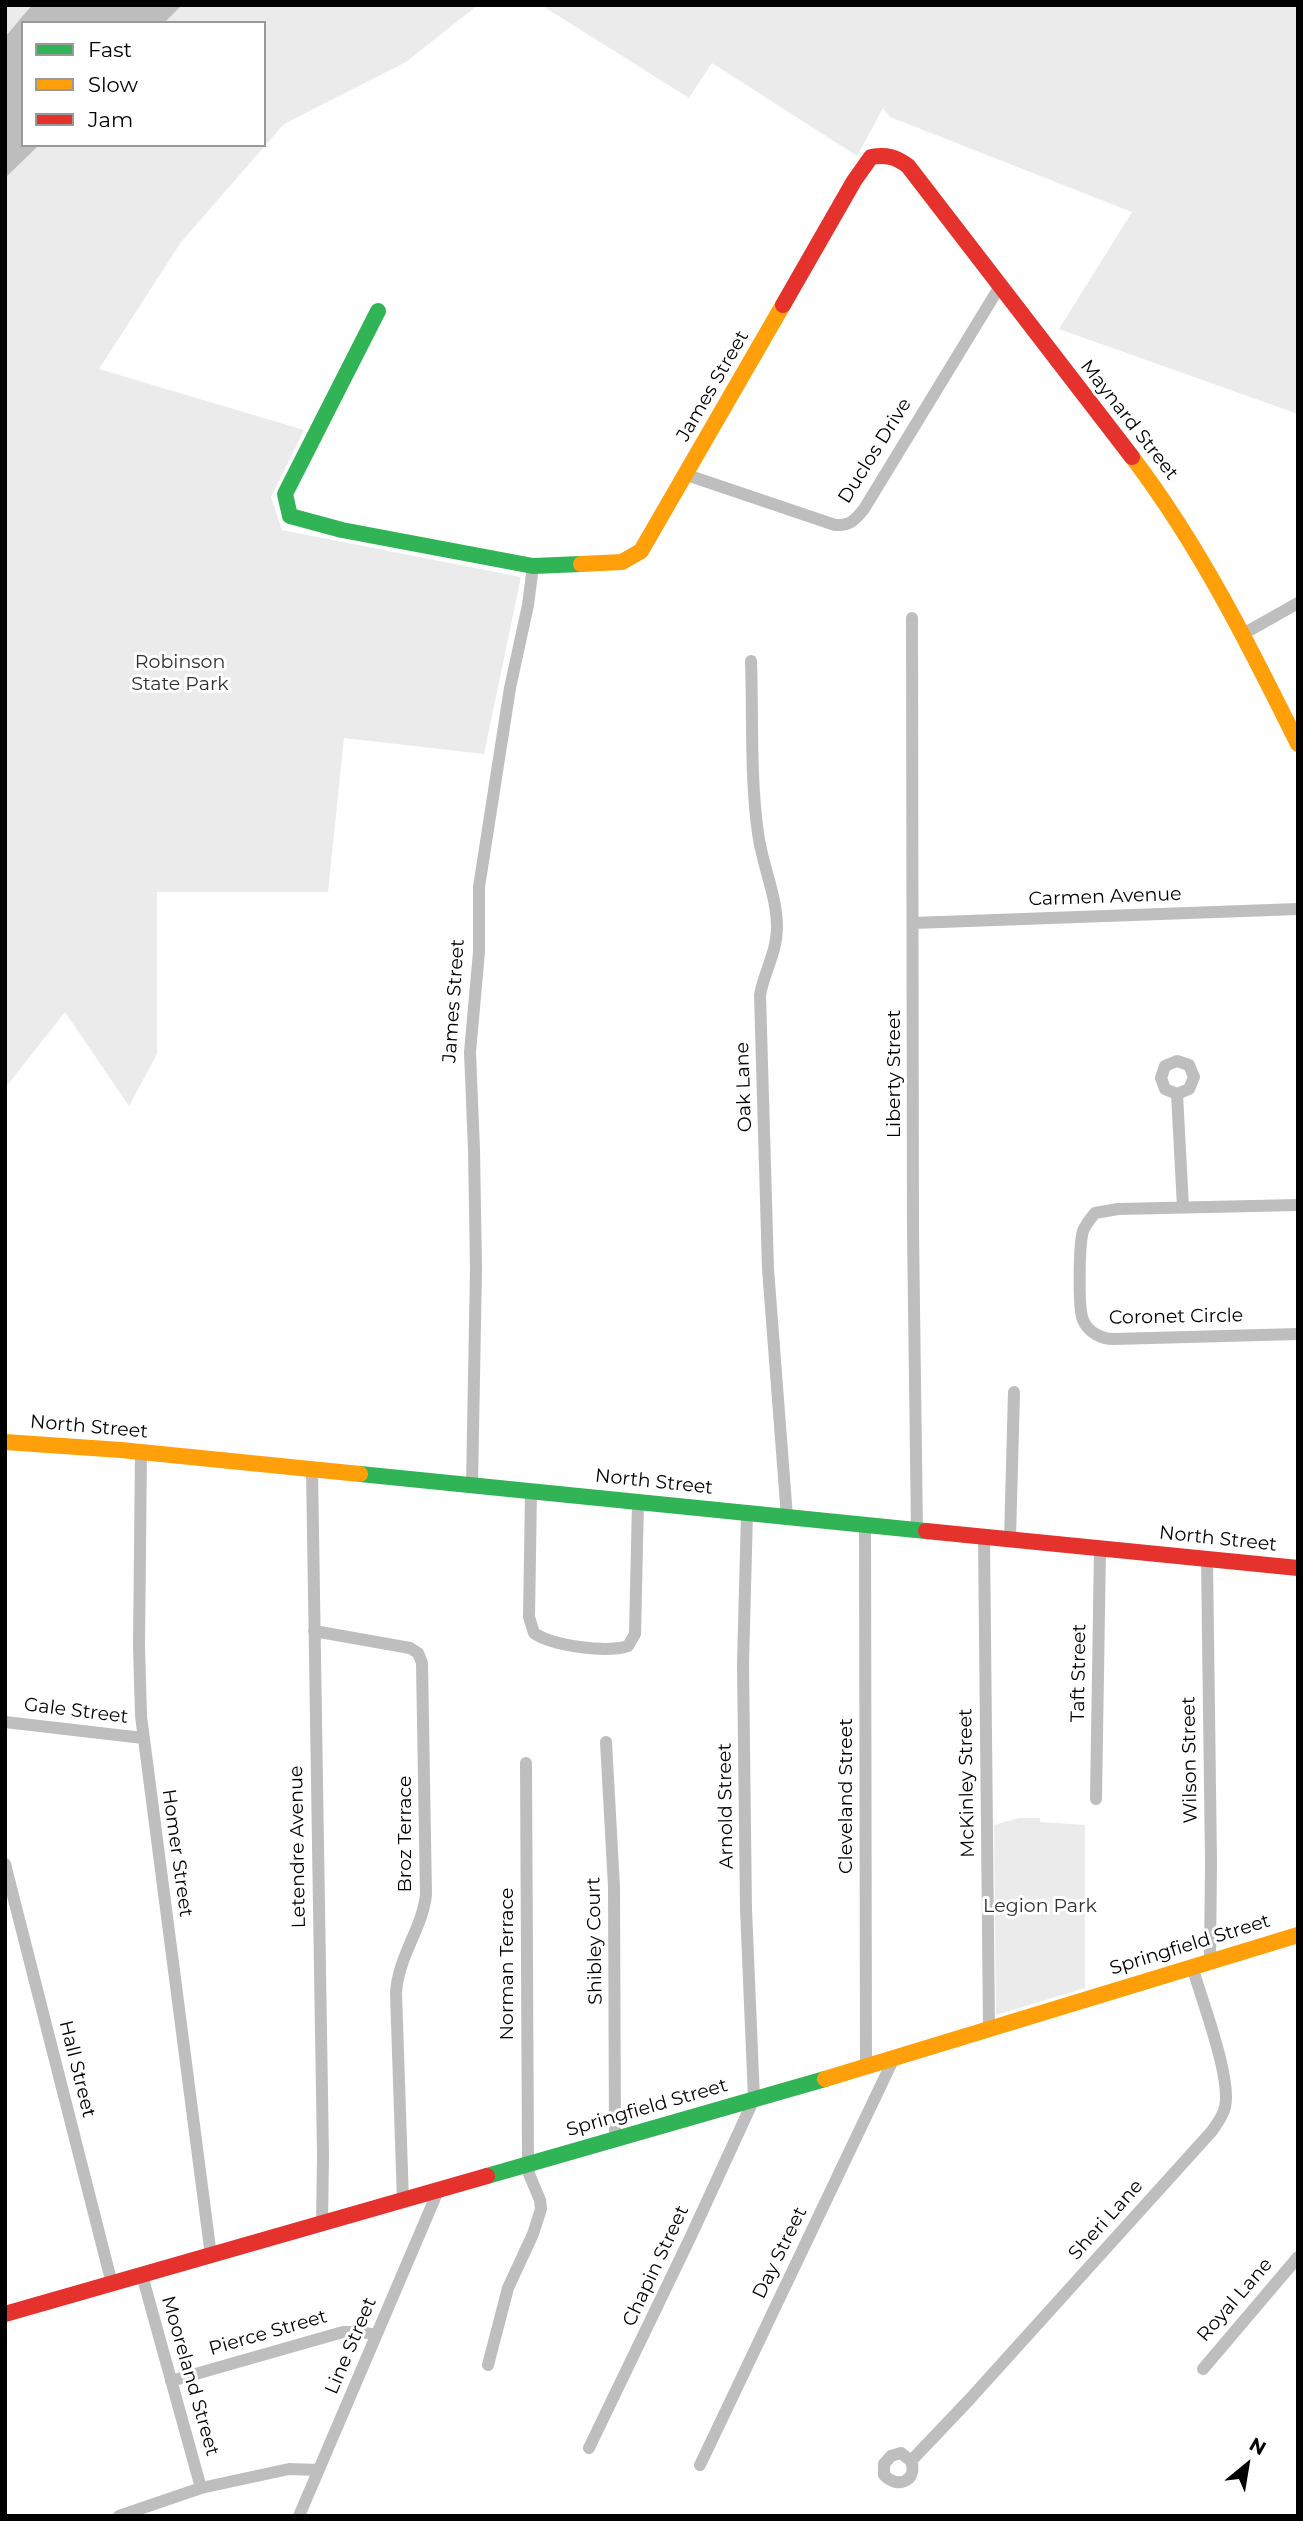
<!DOCTYPE html>
<html>
<head>
<meta charset="utf-8">
<style>
  body { margin:0 }
  #map { position:relative; width:1303px; height:2521px; overflow:hidden; background:#fff; font-family:Montserrat,sans-serif }
  canvas { display:block }
  .frame { position:absolute; inset:0; border:7px solid #000; pointer-events:none }
  .legend { position:absolute; left:21px; top:21px; width:245px; height:126px; box-sizing:border-box; background:#fff; border:2px solid #999; margin:0; padding:9px 12px; list-style:none; font-size:21px; color:#000 }
  .legend li { display:flex; align-items:center; gap:14px; height:35px }
  .legend b { width:35px; border:2px solid #999 }
  .north { position:absolute; left:1212px; top:2430px; width:70px; height:70px; -webkit-text-stroke:5px #fff; paint-order:stroke; rotate:30deg; font-size:19px; font-weight:700; line-height:28px; text-align:center; color:#000 }
  .north::after { content:''; display:block; margin:auto; width:24px; height:32px; background:#000; clip-path:polygon(50% 0,100% 100%,50% 72%,0 100%) }
</style>
</head>
<body>
<div id="map">
<canvas width="1303" height="2521"></canvas>
<div class="frame"></div>
<ul class="legend">
<li><b style="height:9px;background:#30b455"></b>Fast</li>
<li><b style="height:9px;background:#ff9f0a"></b>Slow</li>
<li><b style="height:9px;background:#e5322d"></b>Jam</li>
</ul>
<div class="north">N</div>
</div>
<script>
const ctx = document.querySelector('canvas').getContext('2d');
ctx.lineJoin = 'round';
function paint(path, color) {
  ctx.fillStyle = color;
  ctx.fill(path, 'evenodd');
}
function strokePath(path, color, width, dash) {
  ctx.strokeStyle = color;
  ctx.lineWidth = width;
  ctx.lineCap = dash ? 'butt' : 'round';
  ctx.setLineDash(dash || []);
  ctx.stroke(path);
}
function label(font, color, halo, rows, align = 'center') {
  ctx.font = font + ' Montserrat,sans-serif';
  ctx.lineWidth = 6;
  ctx.setLineDash([]);
  ctx.textBaseline = 'middle';
  ctx.strokeStyle = halo;
  ctx.fillStyle = color;
  for (const [text, x, y, turn = 0] of rows) {
    ctx.save();
    ctx.translate(x, y);
    ctx.rotate((+turn || 0) * Math.PI / 180);
    ctx.textAlign = isNaN(turn) ? turn : align;
    if (halo) ctx.strokeText(text, 0, 0);
    ctx.fillText(text, 0, 0);
    ctx.restore();
  }
}
const green = new Path2D(`
  M5 5H32L5 37Z
  M101 5H478L406 62 284 124 181 242 99 369 304 430 271 497 282 530 521 577 484 754 344 738 328 892H157V1054L129 1106 65 1012 5 1088V112L23 145H264V23H86Z
  M541 5H1298V414L1059 329 1132 212 890 117 883 108 857 156 712 63 689 98Z
  M1019 1818H1040V1822L1085 1825V1988L996 2015 994 1825Z`);
const water = new Path2D(`
  M32 5H182L164 23H23V145H39L5 178V37Z`);
const street = new Path2D(`
  M687 475 835 525C850 526 855 520 864 509L1000 286
  M912 618 913 1231 917 1530
  M1243 634 1298 603
  M751 661C753 717 750 777 758 833 762 865 777 895 777 928 777 952 764 972 760 995L768 1269 787 1517
  M913 923 1298 909
  M1177 1094 1165 1089 1161 1078 1165 1066 1177 1061 1189 1065 1194 1077 1189 1089 1177 1094 1183 1207
  M1298 1205 1118 1209 1095 1213C1091 1218 1085 1225 1083 1231 1079 1244 1078 1309 1083 1320 1088 1332 1101 1339 1114 1339L1298 1334
  M141 1452 139 1646 141 1716 211 2256
  M312 1469 323 2156 322 2224
  M472 1485 476 1269 474 1150 470 1052 479 952V887L510 688 528 605 533 566
  M531 1491 529 1617 534 1633C553 1646 606 1653 628 1646L635 1634 638 1502
  M865 1525 866 2067
  M984 1537 989 2029
  M1010 1539 1014 1392
  M1207 1559 1211 1863 1210 1960
  M314 1631 410 1648 418 1653 422 1663 426 1895C422 1929 398 1957 396 1993L403 2201
  M5 1722 143 1738
  M606 1742 614 1887 615 2139
  M1096 1799 1100 1548
  M5 1864 112 2284
  M142 2275 201 2488
  M488 2365 508 2288 533 2234 541 2209 540 2200 529 2174 528 2164 526 1763
  M1203 2369 1298 2257
  M171 2381 343 2332H362L376 2335
  M589 2448 691 2236 754 2099 746 1909 743 1664 747 1513
  M911 2461 901 2453 891 2456 884 2464V2475C898 2490 918 2480 911 2461L969 2400 1212 2131C1217 2124 1223 2116 1225 2107 1232 2078 1201 1998 1192 1966
  M700 2465 894 2058
  M119 2516 201 2488 289 2469 318 2470
  M299 2516 438 2191`);
const fast = new Path2D(`
  M378 311 285 494 290 516 342 530 533 566 581 564
  M360 1474 926 1531
  M487 2176 825 2079`);
const slow = new Path2D(`
  M1132 457C1199 545 1249 645 1298 744
  M581 564 622 562 641 551 783 305
  M5 1442 121 1450 360 1474
  M825 2079 1298 1935`);
const jam = new Path2D(`
  M783 305 854 181 871 157C886 154 896 157 908 166L1132 457
  M926 1531 1298 1568
  M5 2314 487 2176`);
const streetNames = [
  ["James Street",713,386,-60],
  ["Maynard Street",1129,420,52],
  ["Duclos Drive",875,451,-58],
  ["Carmen Avenue",1105,897,-2],
  ["James Street",454,1001,-86],
  ["Liberty Street",894,1074,-90],
  ["Oak Lane",744,1087,-92],
  ["Coronet Circle",1176,1317,-1],
  ["North Street",89,1427,5],
  ["North Street",654,1482,6],
  ["North Street",1218,1539,6],
  ["Taft Street",1079,1673,-89],
  ["Gale Street",76,1711,7],
  ["Wilson Street",1190,1760,-91],
  ["McKinley Street",967,1783,-91],
  ["Cleveland Street",846,1796,-90],
  ["Arnold Street",726,1806,-91],
  ["Broz Terrace",405,1834,-90],
  ["Letendre Avenue",298,1847,-91],
  ["Homer Street",177,1853,82],
  ["Shibley Court",595,1941,-91],
  ["Springfield Street",1190,1945,-17],
  ["Norman Terrace",507,1964,-90],
  ["Hall Street",77,2069,76],
  ["Springfield Street",647,2108,-16],
  ["Sheri Lane",1106,2220,-48],
  ["Day Street",780,2253,-64],
  ["Chapin Street",656,2266,-65],
  ["Royal Lane",1235,2300,-49],
  ["Pierce Street",268,2333,-16],
  ["Line Street",351,2346,-67],
  ["Mooreland Street",190,2376,74]
];
const parkNames = [
  ["Robinson",180,662],
  ["State Park",180,684],
  ["Legion Park",1040,1906]
];
paint(green, '#ebebeb');
paint(water, '#bdbdbd');
strokePath(street, '#bebebe', 12);
strokePath(fast, '#30b455', 16);
strokePath(slow, '#ff9f0a', 16);
strokePath(jam, '#e5322d', 16);
label('19px', '#000', '#fff', streetNames);
label('19px', '#313131', '#fff', parkNames);
</script>
</body>
</html>
